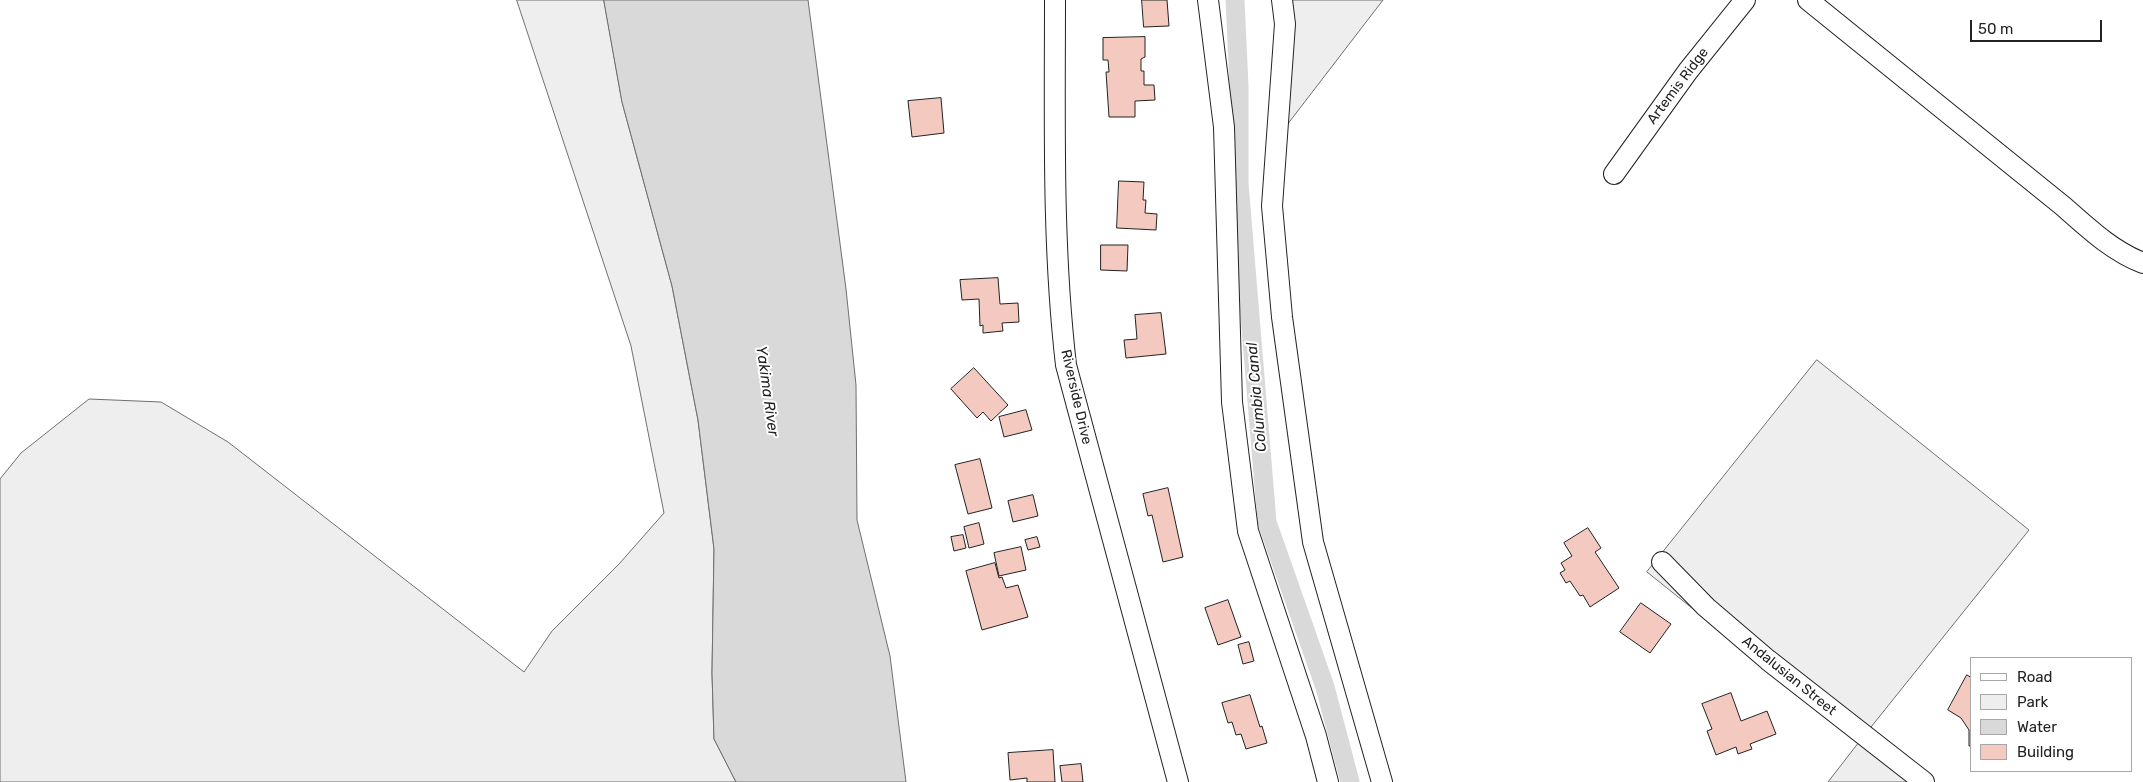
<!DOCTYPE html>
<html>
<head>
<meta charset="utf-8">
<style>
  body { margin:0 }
  #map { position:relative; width:2143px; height:782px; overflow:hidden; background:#fff; font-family:Rubik,sans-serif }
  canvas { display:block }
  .legend { position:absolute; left:1970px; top:657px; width:162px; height:115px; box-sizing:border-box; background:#fff; border:1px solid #a7a7a7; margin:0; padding:6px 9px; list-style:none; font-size:15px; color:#222 }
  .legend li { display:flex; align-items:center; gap:10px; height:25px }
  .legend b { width:25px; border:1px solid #a7a7a7 }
  .scale { position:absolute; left:1970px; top:20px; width:132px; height:22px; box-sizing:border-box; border:2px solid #222; border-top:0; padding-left:6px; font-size:15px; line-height:18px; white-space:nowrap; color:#222; -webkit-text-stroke:4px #fff; paint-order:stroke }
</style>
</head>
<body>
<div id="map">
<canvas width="2143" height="782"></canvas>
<ul class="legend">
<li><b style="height:6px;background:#fff"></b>Road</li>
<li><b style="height:14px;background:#eee"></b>Park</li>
<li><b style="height:14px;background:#d9d9d9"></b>Water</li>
<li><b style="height:14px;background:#f3c9c0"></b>Building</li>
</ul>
<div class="scale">50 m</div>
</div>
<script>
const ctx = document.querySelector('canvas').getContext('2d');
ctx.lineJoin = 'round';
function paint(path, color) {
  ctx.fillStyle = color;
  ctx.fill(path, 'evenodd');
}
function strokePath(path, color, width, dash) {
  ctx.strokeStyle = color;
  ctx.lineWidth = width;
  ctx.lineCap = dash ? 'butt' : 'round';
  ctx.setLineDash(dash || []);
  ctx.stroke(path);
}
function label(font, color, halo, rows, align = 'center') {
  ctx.font = font + ' Rubik,sans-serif';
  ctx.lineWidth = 4;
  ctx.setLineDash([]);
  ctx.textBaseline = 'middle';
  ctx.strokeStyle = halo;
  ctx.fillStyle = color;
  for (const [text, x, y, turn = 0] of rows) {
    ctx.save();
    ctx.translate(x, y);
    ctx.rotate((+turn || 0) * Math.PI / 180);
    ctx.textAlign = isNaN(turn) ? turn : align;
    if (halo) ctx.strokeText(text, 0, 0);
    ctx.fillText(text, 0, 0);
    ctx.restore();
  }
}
const green = new Path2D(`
  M517 0H604L622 102 672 286 698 420 714 549 712 673 714 739 736 782H0V479L21 453 89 399 161 402 228 442 524 672 552 631 619 564 664 513 631 346Z
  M1279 0H1383L1277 138Z
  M1817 360 2029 530 1859 742 1909 782H1828L1859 742 1647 572Z`);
const water = new Path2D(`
  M604 0H808L846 289 856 385 857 520 890 656 906 782H736L714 739 712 673 714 549 698 420 672 286 622 102Z`);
const canal = new Path2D(`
  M1235 0 1239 86V183L1267 522 1325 687 1350 782`);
const building = new Path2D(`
  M1142 0H1167L1169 26 1144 27Z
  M1145 37V57L1141 59V71H1144V85H1154L1155 100 1135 101V117H1109L1106 72H1109L1108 60H1103V38Z
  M941 98 944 133 912 137 908 101Z
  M1119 181 1144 182 1143 200H1146L1145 213 1157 214 1156 230 1117 228Z
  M1101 245H1128L1127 271 1101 270Z
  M998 278 1000 304 1018 303 1019 322 1002 323 1003 331 983 333V325L980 326 979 299 962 300 960 280Z
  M1161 313 1166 354 1126 358 1124 340 1137 339 1135 315Z
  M974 368 1008 405 991 421 983 412 977 418 951 389Z
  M1026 410 1032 430 1004 437 999 417Z
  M980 459 992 508 968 514 955 465Z
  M1168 488 1183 557 1163 562 1152 515 1148 516 1143 494Z
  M1033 495 1038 516 1013 522 1008 501Z
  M979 523 984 544 969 548 964 527Z
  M1588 528 1601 548 1595 552 1619 588 1590 607 1583 595 1580 596 1570 581 1566 583 1560 573 1565 570 1561 563 1572 556 1564 543Z
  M963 535 966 548 954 551 951 537Z
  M1037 537 1040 547 1028 550 1025 540Z
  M1021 547 1026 570 999 576 994 553Z
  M995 563 999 578 1002 577 1006 588 1018 585 1028 617 982 630 966 571Z
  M1228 600 1241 637 1218 645 1205 608Z
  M1641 603 1671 624 1650 653 1620 632Z
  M1249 642 1254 661 1243 664 1238 645Z
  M1967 675 1972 678V746H1969V730L1961 718 1948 710Z
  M1731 693 1741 721 1767 711 1776 734 1750 744 1752 749 1738 754 1736 747 1716 755 1707 731 1712 729 1702 704Z
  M1250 695 1260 727 1262 726 1267 743 1246 749 1241 734 1236 735 1232 722 1228 723 1222 703Z
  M1053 750 1055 782H1027V778L1010 780 1008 753Z
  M1081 764 1083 782H1062L1060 766Z`);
const minor = new Path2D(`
  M1055 0C1055 122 1052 244 1066 365L1178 782
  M1208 0 1224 127 1232 402 1248 531 1316 736 1328 782
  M1282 0 1285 24 1272 206 1282 317 1313 542 1382 782
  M1808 0 2063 206C2088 228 2112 251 2143 263
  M1614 174 1688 71 1745 0
  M1662 562 1706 607 1768 660 1924 782`);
const streetNames = [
  ["Artemis Ridge",1678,86,-53],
  ["Riverside Drive",1076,397,77],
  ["Andalusian Street",1789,676,39]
];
const waterNames = [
  ["Yakima River",767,391,82],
  ["Columbia Canal",1257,397,-95]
];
paint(green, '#eee');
strokePath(green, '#6f6f6f', 1);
paint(water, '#d9d9d9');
strokePath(water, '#6f6f6f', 1);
strokePath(canal, '#d9d9d9', 19);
paint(building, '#f3c9c0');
strokePath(building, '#222', 1);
strokePath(minor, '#222', 22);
strokePath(minor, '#fff', 20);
label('14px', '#222', '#fff', streetNames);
label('italic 15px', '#222', '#fff', waterNames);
</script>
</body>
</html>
